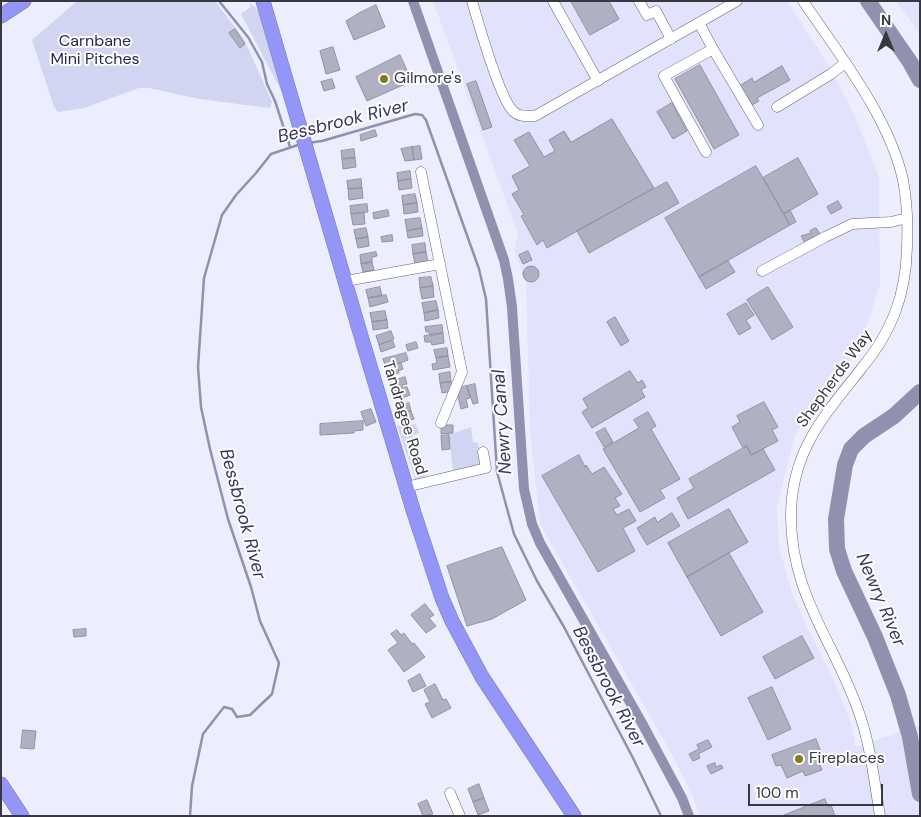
<!DOCTYPE html>
<html>
<head>
<meta charset="utf-8">
<style>
  body { margin:0 }
  #map { position:relative; width:921px; height:817px; overflow:hidden; background:#edeefd; font-family:"DM Sans",sans-serif }
  canvas { display:block }
  .frame { position:absolute; inset:0; border:2px solid #383840; pointer-events:none }
  .north { position:absolute; left:861px; top:10px; width:50px; height:50px; -webkit-text-stroke:4px #fdfdfd; paint-order:stroke; rotate:0deg; font-size:14px; font-weight:700; line-height:20px; text-align:center; color:#383840 }
  .north::after { content:''; display:block; margin:auto; width:18px; height:22px; background:#383840; clip-path:polygon(50% 0,100% 100%,50% 72%,0 100%) }
  .scale { position:absolute; left:748px; top:784px; width:135px; height:22px; box-sizing:border-box; border:2px solid #383840; border-top:0; padding-left:6px; font-size:15px; line-height:18px; white-space:nowrap; color:#383840; -webkit-text-stroke:4px #fdfdfd; paint-order:stroke }
</style>
</head>
<body>
<div id="map">
<canvas width="921" height="817"></canvas>
<div class="frame"></div>
<div class="north">N</div>
<div class="scale">100 m</div>
</div>
<script>
const ctx = document.querySelector('canvas').getContext('2d');
ctx.lineJoin = 'round';
function paint(path, color) {
  ctx.fillStyle = color;
  ctx.fill(path, 'evenodd');
}
function strokePath(path, color, width, dash) {
  ctx.strokeStyle = color;
  ctx.lineWidth = width;
  ctx.lineCap = dash ? 'butt' : 'round';
  ctx.setLineDash(dash || []);
  ctx.stroke(path);
}
function label(font, color, halo, rows, align = 'center') {
  ctx.font = font + ' "DM Sans",sans-serif';
  ctx.lineWidth = 4;
  ctx.setLineDash([]);
  ctx.textBaseline = 'middle';
  ctx.strokeStyle = halo;
  ctx.fillStyle = color;
  for (const [text, x, y, turn = 0] of rows) {
    ctx.save();
    ctx.translate(x, y);
    ctx.rotate((+turn || 0) * Math.PI / 180);
    ctx.textAlign = isNaN(turn) ? turn : align;
    if (halo) ctx.strokeText(text, 0, 0);
    ctx.fillText(text, 0, 0);
    ctx.restore();
  }
}
const built = new Path2D(`
  M433 1H787L832 71 854 114 879 177 880 284 864 334 846 366 813 405 794 438 777 507 779 547 792 593 810 633 832 676 850 720 856 747 920 725V816H700L691 792 670 751 540 524 530 431 526 283 514 250 518 234Z
  M896 1H920V34Z`);
const green = new Path2D(`
  M77 1H215L244 39 272 102 270 108 199 99 149 88H139L84 108 58 112 54 107 32 40Z
  M248 3 254 6 260 13 288 104 241 14 251 7Z
  M416 424 419 433 412 435 426 478 416 481 397 426Z
  M471 427 473 442 478 443 481 463 477 468 453 472 449 435Z`);
const stream = new Path2D(`
  M219 1 248 37 262 62 267 84 275 101 290 147
  M308 143 322 141 415 114 422 115 426 120 479 269 486 299 497 472 514 534 537 581 564 627 633 758 661 816
  M190 816 192 786 203 734 224 707 232 709 237 717 250 715 272 694 279 663 260 621 251 587 228 519 210 449 201 407 198 367 204 278 222 215 236 195 256 173 271 154 301 144`);
const canal = new Path2D(`
  M413 1 504 260 508 279 512 307 524 489 532 524 540 543 643 725 682 798 689 816`);
const river = new Path2D(`
  M868 1 910 62 920 80
  M920 392 894 416 864 436 851 449 845 465 836 519 837 549 844 571 875 637 898 695 910 737 920 794`);
const building = new Path2D(`
  M571 1H609L619 19 590 35Z
  M376 5 385 27 354 40 346 21 359 13Z
  M235 29 245 44 240 48 229 33Z
  M333 47 340 70 326 74 320 51Z
  M400 55 412 81 367 101 356 77Z
  M700 65 739 135 714 149 675 79Z
  M782 66 790 80 757 98 759 101 750 106 739 86 752 78 754 82Z
  M332 79 335 88 324 91 321 82Z
  M476 81 492 127 483 130 467 84Z
  M672 103 687 131 673 139 657 112Z
  M612 119 654 188 547 248 543 240 537 245 521 216 524 215 512 194 519 190 512 176 530 166 514 140 529 132 544 157 555 151 549 140 564 131 571 142Z
  M375 130 377 136 361 141 360 135Z
  M420 146 422 159 414 160 412 147Z
  M412 147 414 160 405 161 401 149Z
  M354 149 355 158 342 159 341 151Z
  M355 158 356 167 343 169 342 159Z
  M798 158 818 194 784 214 763 178Z
  M756 166 790 225 699 277 665 218Z
  M410 171 411 179 398 181 397 173Z
  M361 179 362 188 348 189 347 181Z
  M411 179 412 188 399 190 398 181Z
  M667 182 679 203 589 253 577 231Z
  M362 188 363 198 349 200 348 189Z
  M415 194 417 203 403 205 402 196Z
  M838 201 842 208 831 214 827 207Z
  M417 203 418 212 404 214 403 205Z
  M367 204 368 212 351 214 350 206Z
  M388 210 389 216 374 219 373 213Z
  M790 210 796 222 790 225 784 214Z
  M364 213 365 224 353 225 351 214Z
  M420 218 422 228 407 231 405 220Z
  M366 228 368 237 356 239 354 230Z
  M422 228 423 236 408 238 407 231Z
  M816 228 820 234 813 238V236L805 243 801 236 811 233 810 231Z
  M392 235 393 241 382 242 381 237Z
  M368 237 369 246 358 248 356 239Z
  M425 243 426 252 413 254 412 245Z
  M528 251 532 260 523 264 519 255Z
  M376 252 377 256 372 257V262L361 264 360 255Z
  M426 252 428 262 415 264 413 254Z
  M728 261 735 272 706 289 699 277Z
  M372 262 374 270 363 272 361 264Z
  M523 274a8 8 0 1 1 16 0a8 8 0 1 1-16 0Z
  M431 277 433 286 420 288 419 278Z
  M433 286 434 297 422 299 420 288Z
  M380 287 382 296 368 298 366 290Z
  M768 287 793 327 772 340 747 300Z
  M386 295 388 302 370 307 368 298Z
  M436 301 438 310 424 313 422 303Z
  M746 303 754 315 746 320 751 328 739 335 727 314Z
  M438 310 439 318 425 321 424 313Z
  M385 311 387 320 372 322 370 313Z
  M615 317 629 341 621 346 607 322Z
  M387 320 388 328 373 330 372 322Z
  M442 325 443 333 430 336 429 332H426L425 327Z
  M391 331 394 339 379 345 376 336Z
  M443 333 444 343 432 345 431 342H425L424 336Z
  M393 341 395 347 381 352 379 345Z
  M416 342 418 348 408 351 406 345Z
  M447 348 448 356 436 358 434 350Z
  M406 353 408 360 386 368 383 359Z
  M448 356 450 367 433 370 432 364 437 363 436 358Z
  M401 363 403 369 398 371 399 373 389 376 386 368Z
  M630 371 638 383 642 380 646 387 641 390 645 397 592 428 582 412 588 408 583 399Z
  M450 372 451 382 440 383 439 374Z
  M405 377 407 384 402 385 403 388 393 392 390 382Z
  M451 382 453 391 442 393 440 383Z
  M475 384 478 403 473 404 467 386Z
  M467 386 470 398 466 399 468 407 461 409 456 388Z
  M407 387 410 395 396 400 393 392Z
  M764 402 778 427 772 430 778 441 751 455 747 446 743 448 732 427 740 422 737 416Z
  M409 403 411 411 401 414 398 406Z
  M371 409 376 422 366 426 361 412Z
  M411 411 414 419 404 422 401 414Z
  M648 412 656 426 651 429 680 479 660 490 665 498 640 512 603 449 639 428 634 420Z
  M363 421V430L354 431V433L320 435V424Z
  M443 425H453V433L441 434V430Z
  M605 428 613 442 604 447 596 433Z
  M449 435 450 449 442 450 441 436Z
  M747 446 751 455 763 449 775 470 688 519 677 498 694 488 689 479Z
  M579 455 585 467 586 465 592 474 604 467 622 494 615 498 620 506 613 509 617 515 629 509 636 521 623 528 635 551 598 572 542 476Z
  M729 509 748 542 687 577 668 543Z
  M672 513 680 526 647 545 637 528 655 517 657 522Z
  M502 547 526 600 492 619 467 626 447 566Z
  M729 553 763 612 721 636 687 577Z
  M425 604 434 615 429 618 436 626 426 633 411 615Z
  M86 629V636L74 637 73 630Z
  M397 630 401 635 404 633 412 644 414 643 425 657 404 672 388 650 398 643 391 634Z
  M802 636 814 658 775 679 763 657Z
  M420 674 426 686 413 692 408 681Z
  M435 684 443 700 446 699 451 708 432 718 425 704 430 702 424 690Z
  M772 687 791 729 768 740 748 698Z
  M23 730 36 731 34 749 21 748Z
  M816 739 825 763 820 765 822 770 805 776 803 771 787 778 781 765 776 766 772 755Z
  M708 740 712 747 698 754 700 758 693 761 689 754 699 749 697 745Z
  M715 763 716 767 721 765 723 768 711 774 707 766Z
  M479 784 484 798 473 802 468 789Z
  M484 798 489 811 478 815 473 802Z
  M825 799 828 807 831 805 835 816H782Z
  M427 800 433 814 423 816 418 804Z`);
const minor = new Path2D(`
  M472 1C478 22 500 99 513 111 519 117 526 116 535 116L737 1
  M553 1 598 81
  M639 1 647 15 656 11 671 39
  M803 1C839 54 889 117 903 180 907 201 908 225 907 247 906 295 892 332 861 369 824 416 792 450 791 514 790 592 832 639 857 707 870 741 874 779 880 816
  M699 23 713 49 664 76 706 152
  M713 49 758 125
  M777 107 831 74 845 63
  M421 172 462 372 441 423
  M762 271 825 237 852 224 891 222 907 218
  M346 281 440 264
  M406 487 486 468 483 452
  M450 793 460 816`);
const highway = new Path2D(`
  M263 1 361 336 414 513 442 598 452 621 482 677 574 816
  M1 16 24 1
  M1 784 22 816`);
const markers = [
  [384,79,5,"#877a20"],
  [799,759,5,"#877a20"]
];
const parkNames = [
  ["Carnbane",95,42],
  ["Mini Pitches",95,60]
];
const poiNames = [
  ["Gilmore's",394,79],
  ["Fireplaces",809,759]
];
const streetNames = [
  ["Shepherds Way",835,379,-54],
  ["Tandragee Road",404,418,73]
];
const waterNames = [
  ["Bessbrook River",343,122,-14],
  ["Newry Canal",503,422,-94],
  ["Bessbrook River",242,514,75],
  ["Newry River",880,600,67],
  ["Bessbrook River",608,687,62]
];
paint(built, '#e1e3fd');
paint(green, '#d2d5f1');
strokePath(stream, '#8f91af', 2.5);
strokePath(canal, '#8f91af', 10);
strokePath(river, '#8f91af', 16);
paint(building, '#afb1c2');
strokePath(building, '#9092a3', 1);
strokePath(minor, '#626373', 11);
strokePath(highway, '#7375b6', 15);
strokePath(minor, '#fff', 10);
strokePath(highway, '#9396f6', 14);
for (const [x, y, r, color] of markers) {
  const dot = new Path2D();
  dot.arc(x, y, r, 0, 2 * Math.PI);
  ctx.fillStyle = color;
  ctx.fill(dot);
  strokePath(dot, '#fdfdfd', 2);
}
label('16px', '#272750', '#fdfdfd', parkNames);
label('16px', '#383840', '#fdfdfd', poiNames, 'left');
label('16px', '#383840', '#fdfdfd', streetNames);
label('italic 18px', '#353661', '#fdfdfd', waterNames);
</script>
</body>
</html>
